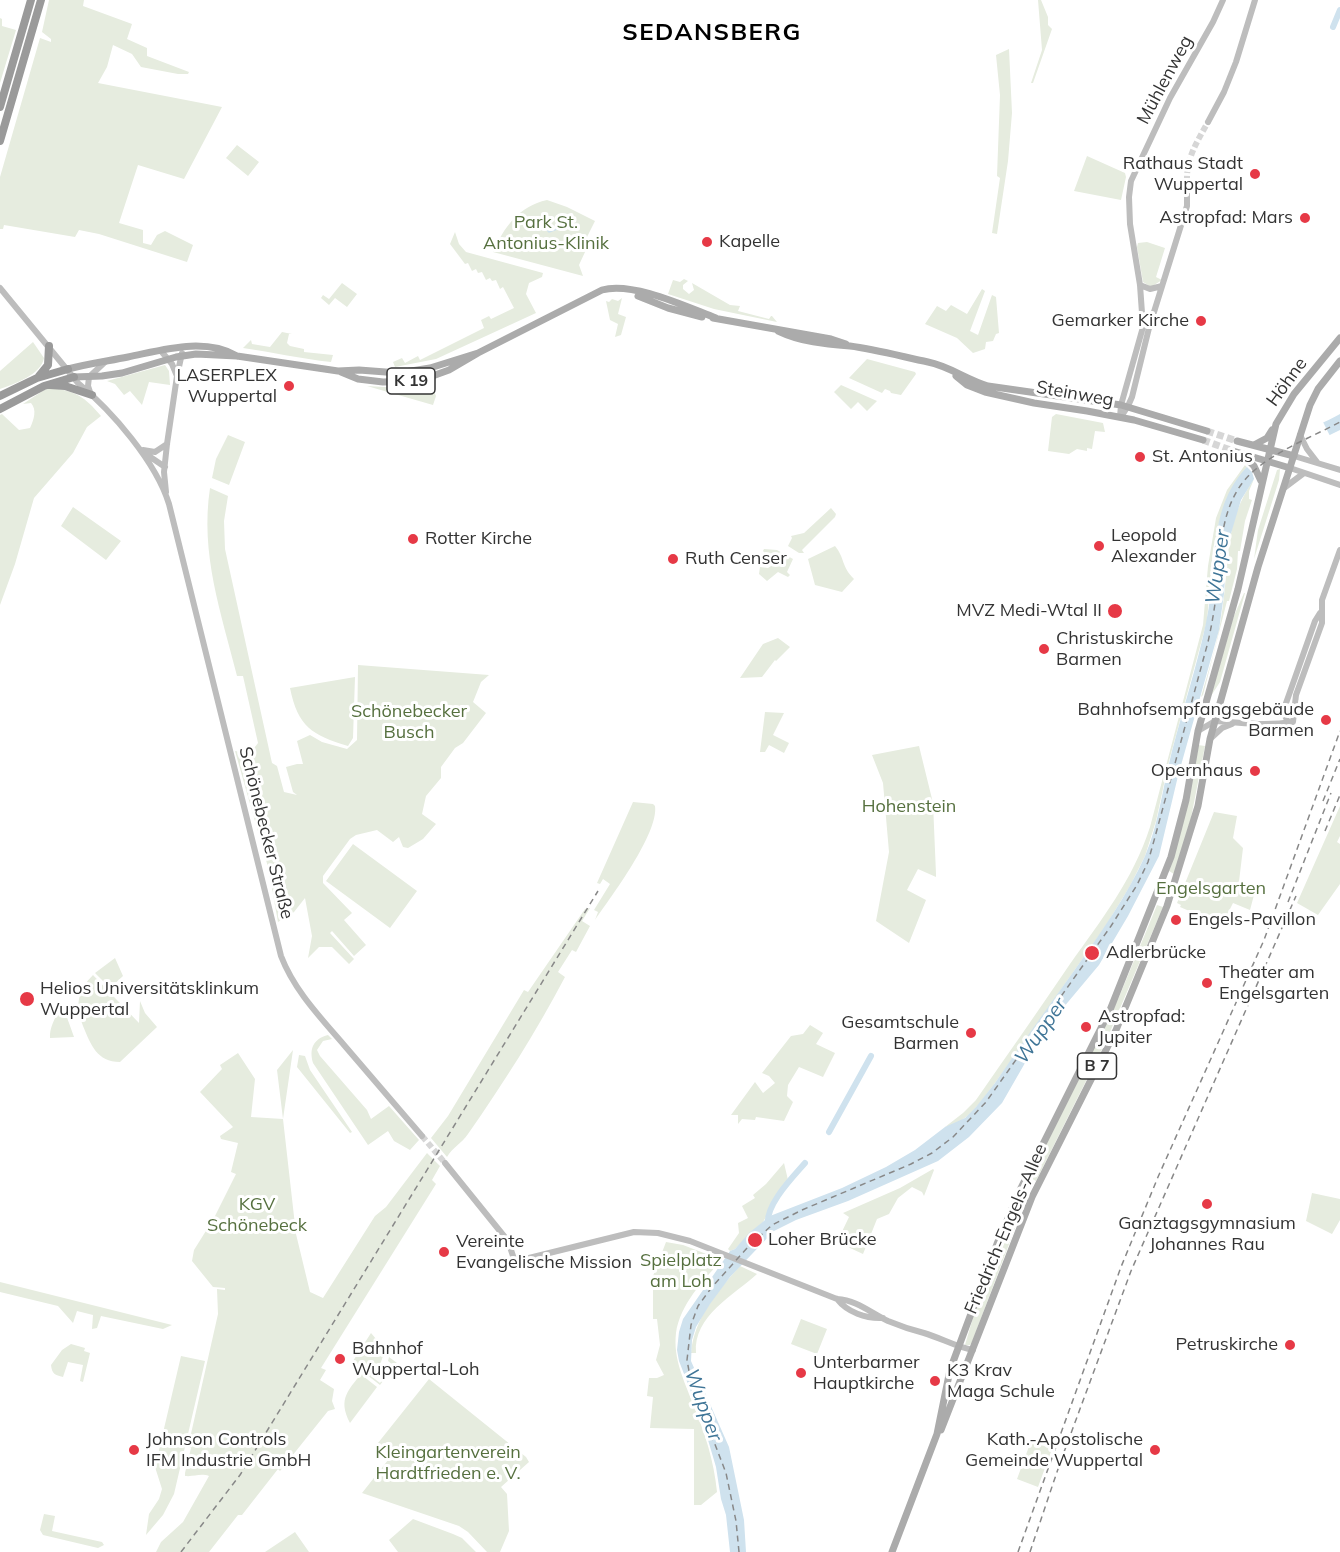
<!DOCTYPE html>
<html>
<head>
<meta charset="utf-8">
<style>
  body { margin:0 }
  canvas { display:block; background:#fff }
</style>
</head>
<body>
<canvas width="1340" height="1552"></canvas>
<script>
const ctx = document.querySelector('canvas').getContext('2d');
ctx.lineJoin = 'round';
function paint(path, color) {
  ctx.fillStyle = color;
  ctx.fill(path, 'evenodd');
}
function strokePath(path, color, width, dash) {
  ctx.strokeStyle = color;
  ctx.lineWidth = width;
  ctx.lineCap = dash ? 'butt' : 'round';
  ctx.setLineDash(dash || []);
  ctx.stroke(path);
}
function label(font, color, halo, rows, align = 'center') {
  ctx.font = font + ' Mulish,sans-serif';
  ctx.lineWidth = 6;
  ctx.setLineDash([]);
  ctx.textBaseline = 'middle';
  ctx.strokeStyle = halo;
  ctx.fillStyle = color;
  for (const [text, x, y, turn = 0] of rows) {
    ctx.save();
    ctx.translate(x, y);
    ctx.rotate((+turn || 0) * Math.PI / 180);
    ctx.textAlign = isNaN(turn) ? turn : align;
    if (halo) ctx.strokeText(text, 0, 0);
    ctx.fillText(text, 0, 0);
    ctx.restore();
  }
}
const green = new Path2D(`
  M49 0H84L83 6 132 24 127 39 147 48V56L189 72 188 74H178L141 67 132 54 113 45 107 67 98 83 222 107 184 179 138 165 119 223 143 230V243L151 245 157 235 165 231 193 245 187 262 99 234 79 230 75 237 4 225 3 229H0V177L40 38 51 42V39L42 32Z
  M1038 0H1041L1048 17V25L1052 29 1033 83H1031L1042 50Z
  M0 18 2 19V26L16 30 0 83Z
  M1009 49 1012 113 1008 161 997 234 992 233 1000 178 997 176 1000 95 996 55Z
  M237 145 259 162 248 176 226 158Z
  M1087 156 1125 173 1126 177 1121 200 1074 191Z
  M547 200 567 207 595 221 584 243 585 252 579 265 583 276 493 252C504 227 519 206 547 200Z
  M455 232 459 244 466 252 543 273 542 277 529 283 526 294 536 313 436 359 395 367 393 362 402 358 405 363 418 356 420 360 484 328 481 320 489 316 491 319 514 308 503 287 500 289 496 280 492 281 490 278 486 280 482 272 478 273 476 269 472 271 468 263 465 264 450 244Z
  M1147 242 1165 248 1156 277 1162 280 1151 287 1143 282 1137 247 1138 243Z
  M684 279 688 281 683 285V289L689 294 694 290 692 283 730 305 740 306 738 311 769 319 771 316H772L777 322 714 309 668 294 673 280 680 282Z
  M342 283 357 294 347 307 335 298 329 305 321 298 323 295 329 299Z
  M982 289 985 291 970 331 978 335 992 295 996 297 999 333 996 334 993 341 986 342 985 349 973 353 957 338 925 324 937 306 946 311 951 305 967 314Z
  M622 298 618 314 626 317 621 335 615 337 618 324 610 320 606 301 609 302 612 299 618 301Z
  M282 332 292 334H289L287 343 290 346 304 349V352L333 355 331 362C301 359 273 352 243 348L251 340 252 344 270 347Z
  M33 342 44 358C41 375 14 384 0 389V371Z
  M867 359 915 372 916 374 901 395 891 393 890 391 885 389 882 393 849 378Z
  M165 365 169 371 170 385 149 382 142 405 130 391 124 395 115 384 107 381Z
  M841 385 877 401 867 411 858 402 851 409 834 392Z
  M367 386 418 389 432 386 436 396 433 405Z
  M51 388C76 391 85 397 101 416L87 427 73 453 34 498 15 564 0 605V415L2 414 19 430 30 428C34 419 37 410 31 403L23 404 44 390Z
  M1056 414 1103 423 1105 432 1095 431 1092 449 1087 448V451L1077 449 1069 454 1048 451 1052 417Z
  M228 435 245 442 229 485 212 478 216 459Z
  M1245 465 1247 467 1232 488 1219 523 1213 549 1207 621 1169 761 1156 821 1145 856 1130 886 1105 927 995 1083C981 1101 969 1122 945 1127L963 1113 976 1100C1007 1055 1039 1010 1070 964 1101 920 1133 880 1150 827L1203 625 1208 566 1216 518 1227 490Z
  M1280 469 1279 480 1254 559 1258 530 1277 470Z
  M1254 479 1249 491V499L1252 500 1245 521 1240 551H1238L1237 569 1229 601H1227L1203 695 1201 697C1209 669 1218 641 1222 612 1230 561 1223 524 1254 479Z
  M210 488 228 496 224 521 225 549 272 763 277 766 284 792 297 795 293 792 286 767 297 764H303L297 741 310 735 322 742 347 749 357 740 358 665 489 675 481 682 473 702 486 713 463 743 455 748 441 767V778L426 796 422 814 436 824 423 839 408 848 403 847 399 837 393 842 377 830 356 835 350 839 323 876V883L352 913 344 920 366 945 354 956 332 931 330 933 354 959 349 964 332 947H319L308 958 312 936 305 898 294 912 278 922 268 867 235 751C246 753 252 752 258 743L243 676H237C221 612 200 554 210 488Z
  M73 507 121 541 106 560 61 526Z
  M831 508 836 514 835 517 802 550 804 553H799L788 546 792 538 791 536 804 533Z
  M835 546C845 558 841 566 854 579L842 592 815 585 808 559Z
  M764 549 777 550 793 559 787 572 790 575 788 577 778 572 767 581 759 574 760 567 768 568 774 564 763 551Z
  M1244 593H1245L1220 682 1211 696 1233 618Z
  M778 638 790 647 776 661 775 660 762 677 740 678 763 644Z
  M355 677 353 738 348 746C312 735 298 727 290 688Z
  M765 712 784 713 773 735 789 743 784 753 769 745 765 752H760Z
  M1198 745 1205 746 1191 818 1174 874 1169 871Z
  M919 746 933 803 936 874V877L918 869 907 890 926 900 909 943 876 921 889 852 883 783 872 755Z
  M633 802 653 804 655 806C659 833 611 897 595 920L598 912 594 910 610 884 603 879 600 884 597 883Z
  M1340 806V836L1337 842 1340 844V884L1318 915 1297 903Z
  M1214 812 1237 816 1233 838 1243 848 1238 890 1254 895 1250 910 1233 903 1222 925 1180 907 1181 905 1177 903Z
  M353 844 417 891 390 928 326 881Z
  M1157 905 1163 907 1107 1039 1036 1181 1029 1177 1119 997Z
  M590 908 582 921 590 926 576 952 572 950 558 972 565 977C536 1032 503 1084 468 1134 461 1144 453 1147 447 1157L431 1138 448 1116 524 990 528 992 585 909Z
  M115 958 123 976 110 988 95 973Z
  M93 975 139 1023 140 1001 145 1013 157 1027 120 1062C97 1062 91 1045 83 1026 80 1017 77 1009 79 999 81 989 86 982 93 975Z
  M64 1009 74 1037 50 1038C49 1029 55 1017 60 1010Z
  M810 1025 823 1033 816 1044 835 1053 823 1077 799 1067 788 1085 787 1096 793 1102 784 1121 756 1117 755 1120 742 1119 738 1124V1115H731L755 1082 763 1093 775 1083 769 1076 762 1073 791 1036 803 1034Z
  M328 1035 332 1039 323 1041 317 1050 320 1056 367 1110 371 1119 389 1106 419 1140 410 1150 394 1141 388 1131 368 1145 313 1063C309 1049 313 1039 328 1035Z
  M293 1050 283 1119 296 1234 310 1292 323 1298 375 1216 386 1207 427 1153 440 1166 432 1180 436 1184 321 1368 326 1370 320 1380 334 1389 332 1401 335 1409 328 1411 280 1471 278 1469 242 1515H238L209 1552H156L161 1542 183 1522 209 1476C200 1473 194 1477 185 1476V1473L191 1448 188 1447 218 1314 217 1289 225 1290V1288L213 1287 192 1261 194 1250 214 1218 236 1174 231 1172 238 1143 221 1139 220 1136 233 1127 200 1092 222 1069 220 1065 238 1053 255 1079 251 1117 283 1119 277 1070Z
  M299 1055 305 1056 310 1070 352 1132 350 1133 297 1067Z
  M784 1163 788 1180 763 1222 735 1249 730 1251 728 1249 739 1233 738 1223 748 1218 742 1206 755 1198 753 1195 766 1184Z
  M933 1169 934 1170 924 1196 922 1192 912 1187 898 1198 889 1214 877 1219 863 1254 837 1242 849 1217 843 1213 900 1188Z
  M1312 1193 1340 1199V1220L1332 1234 1306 1221Z
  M1023 1198 1025 1202 972 1342 970 1345H965L977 1304 1020 1199Z
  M666 1242 683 1245 722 1260C703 1280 680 1305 676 1333 673 1359 684 1380 693 1404 705 1433 714 1461 717 1492L701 1505H694V1429L650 1428 653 1397 647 1396 649 1378H657L664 1375 656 1360 660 1345 657 1319H653V1276Z
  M740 1266 757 1274C734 1295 693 1316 696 1353H691C694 1319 717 1291 740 1266Z
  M0 1282 172 1325 163 1329 101 1316 97 1328 92 1329 93 1315 77 1311 73 1323 58 1306 0 1292Z
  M801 1319 827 1329 817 1354 791 1344Z
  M371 1333 382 1346V1351L384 1353 381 1362 371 1376 380 1383 393 1365 388 1361 389 1357 397 1363 380 1385 367 1375 369 1371 353 1361Z
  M71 1344 85 1348 84 1351 90 1353 83 1382 80 1381 83 1365 68 1362 63 1377C55 1375 52 1374 51 1365L62 1350Z
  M181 1356 205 1361 174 1494 163 1515 146 1535 149 1514 159 1499 162 1489 155 1467Z
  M364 1370 367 1371 363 1376 377 1387 350 1423C337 1398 349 1390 364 1370Z
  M429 1379 526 1457 529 1462 501 1487 507 1494 509 1531 500 1552H487L468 1532 459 1526 362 1493 392 1455 378 1443Z
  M1031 1441 1052 1449 1038 1487 1017 1479Z
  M44 1514 55 1516 52 1531 102 1542 104 1545 98 1548 43 1535 40 1530Z
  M413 1519 453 1534 462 1538 476 1552H398L389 1540Z
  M295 1532 309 1552H265Z`);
const water = new Path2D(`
  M1340 414V430L1277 461 1254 479 1241 500 1227 547 1224 594 1219 630 1178 776 1159 856 1128 916 1099 965 1063 1008 1025 1063 1002 1103 969 1137 938 1161 848 1201 796 1220 774 1231 730 1277 710 1304 696 1327 692 1340 691 1361 729 1447 744 1520 746 1552H730L726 1515 721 1499 716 1467 703 1423 679 1361 677 1350 679 1332 683 1319 730 1251 735 1249 749 1233 770 1216 842 1188 886 1167 915 1150 945 1127 965 1118 976 1107 995 1083C1021 1044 1049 1006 1076 968 1101 932 1127 896 1145 856 1159 823 1163 785 1172 751 1183 708 1197 666 1206 623 1218 571 1206 511 1246 468 1269 444 1311 430 1340 414Z`);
const pier = new Path2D(`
  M1322 420 1331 438 1279 463 1255 482 1252 472 1245 465 1272 445Z`);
const stream = new Path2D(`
  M519 221 530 220 536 230 542 225 549 232 557 229`);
const canal = new Path2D(`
  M1333 27 1340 10
  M829 1132 871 1056
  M768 1225C765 1205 793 1177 805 1163`);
const secondaryTunnel = new Path2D(`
  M1187 182C1186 158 1197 142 1208 122
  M422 1136 445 1163`);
const primaryTunnel = new Path2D(`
  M1207 431 1237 441
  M1203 440 1233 451`);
const secondary = new Path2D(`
  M1208 122 1224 92 1236 62 1255 0
  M1140 285 1150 289 1162 286
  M0 288 78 383C112 411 156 462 169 504L281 956C294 990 320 1017 344 1045 370 1075 396 1106 422 1136
  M161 351 172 364 177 376
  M90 392 88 386 89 377 105 362
  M1120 417 1121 405 1143 327 1140 285 1130 224 1129 197 1131 181 1170 98 1213 22 1223 0
  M1121 417 1128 406 1132 397 1149 328 1187 206V182
  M1300 435 1307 449 1317 462
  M143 450 155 452 167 444
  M143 452 165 467
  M1294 456 1340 470
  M1290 468 1340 485
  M1284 488 1304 473
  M166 492 164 472 167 444 177 376 182 353
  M1288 722 1285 716V706L1315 621 1320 613
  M1198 731 1215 721C1241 723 1266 726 1293 722L1296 695 1322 623V600L1340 550
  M1210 739 1222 728 1232 724
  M445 1163 508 1241 514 1259 529 1258 634 1232 658 1233 690 1241 837 1299C857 1300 871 1313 888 1321 900 1326 912 1330 924 1333 941 1338 956 1347 973 1350
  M837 1299C847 1312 866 1319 883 1318`);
const primary = new Path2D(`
  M638 296 668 308 702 317
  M713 318 831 339 846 344
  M778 331C801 342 825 344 850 346 874 349 904 357 928 362 949 366 967 380 988 386L1121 405 1207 431
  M68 369C87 364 108 361 128 357 163 350 204 337 237 356
  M341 372 358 379 383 382 415 381 427 378 449 370 478 353 602 290C632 281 687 307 716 318
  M956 376 967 385 985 392 1034 403 1087 411 1134 420 1203 440
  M74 377 102 376 122 373 176 357 196 354 237 356 338 371 359 370 399 373 430 368 478 353
  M1237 441 1294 456
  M1254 445 1267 438 1272 430
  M1233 451 1290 468
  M1244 456 1254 466 1261 481
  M941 1430 1032 1197 1116 1030 1167 906 1198 806 1210 739 1258 567 1310 405 1318 389 1340 361
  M892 1552 937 1434 950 1370 997 1244 1021 1188 1110 1010 1171 857 1186 800 1198 731 1238 589 1276 424 1294 394 1340 338`);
const highway = new Path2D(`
  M0 107 31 0
  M0 141 41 0
  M39 376 48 365 49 346
  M50 385 65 386 92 395
  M0 396 37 378 68 369
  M0 409 44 386 74 377`);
const rail = new Path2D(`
  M1323 801 1340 759
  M1325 831 1340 795
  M1288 902 1331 793
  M181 1552 240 1475 598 891
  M739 1552 736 1521 726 1473 691 1382 687 1360 691 1325 698 1306 712 1287 748 1247 772 1225 802 1210 911 1164 932 1153 953 1137 986 1102 1111 926 1137 885 1148 862 1155 837 1208 642C1212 624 1215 606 1217 588 1221 546 1220 498 1256 469 1280 449 1312 437 1340 422
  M1018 1552 1121 1267 1158 1177 1264 940 1340 731
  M1030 1552 1060 1463 1131 1271 1296 896`);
const markers = [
  [1255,174,6,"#e63946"],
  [1305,218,6,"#e63946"],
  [707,242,6,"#e63946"],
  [1201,321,6,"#e63946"],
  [289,386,6,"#e63946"],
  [1140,457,6,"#e63946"],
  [413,539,6,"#e63946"],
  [1099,546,6,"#e63946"],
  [673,559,6,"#e63946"],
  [1115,611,8,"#e63946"],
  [1044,649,6,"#e63946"],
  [1326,720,6,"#e63946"],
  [1255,771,6,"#e63946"],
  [1176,920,6,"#e63946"],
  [1092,953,8,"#e63946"],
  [1207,983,6,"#e63946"],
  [27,999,8,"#e63946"],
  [1086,1027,6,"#e63946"],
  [971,1033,6,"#e63946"],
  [1207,1204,6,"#e63946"],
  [755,1240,8,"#e63946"],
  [444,1252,6,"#e63946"],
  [1290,1345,6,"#e63946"],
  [340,1359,6,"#e63946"],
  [801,1373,6,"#e63946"],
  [935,1381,6,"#e63946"],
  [134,1450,6,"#e63946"],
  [1155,1450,6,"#e63946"]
];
const shields = [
  [411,381,48],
  [1097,1066,39]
];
const shieldNames = [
  ["K 19",411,381],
  ["B 7",1097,1066]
];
const streetNames = [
  ["Mühlenweg",1165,80,-62],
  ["Höhne",1287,382,-54],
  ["Steinweg",1075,394,10],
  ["Schönebecker Straße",266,833,76],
  ["Friedrich-Engels-Allee",1006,1229,-67]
];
const poiNames = [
  ["Rathaus Stadt",1243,164,"right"],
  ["Wuppertal",1243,185,"right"],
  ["Astropfad: Mars",1293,218,"right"],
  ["Kapelle",719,242],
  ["Gemarker Kirche",1189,321,"right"],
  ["LASERPLEX",277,376,"right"],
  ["Wuppertal",277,397,"right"],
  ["St. Antonius",1152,457],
  ["Leopold",1111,536],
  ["Alexander",1111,557],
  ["Rotter Kirche",425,539],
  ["Ruth Censer",685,559],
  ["MVZ Medi-Wtal II",1102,611,"right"],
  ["Christuskirche",1056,639],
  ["Barmen",1056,660],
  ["Bahnhofsempfangsgebäude",1314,710,"right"],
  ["Barmen",1314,731,"right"],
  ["Opernhaus",1243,771,"right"],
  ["Engels-Pavillon",1188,920],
  ["Adlerbrücke",1106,953],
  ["Theater am",1219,973],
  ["Engelsgarten",1219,994],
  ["Helios Universitätsklinkum",40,989],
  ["Wuppertal",40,1010],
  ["Astropfad:",1098,1017],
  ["Jupiter",1098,1038],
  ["Gesamtschule",959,1023,"right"],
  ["Barmen",959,1044,"right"],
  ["Ganztagsgymnasium",1207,1224,"center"],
  ["Johannes Rau",1207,1245,"center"],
  ["Loher Brücke",768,1240],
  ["Vereinte",456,1242],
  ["Evangelische Mission",456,1263],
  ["Petruskirche",1278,1345,"right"],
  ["Bahnhof",352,1349],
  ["Wuppertal-Loh",352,1370],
  ["Unterbarmer",813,1363],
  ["Hauptkirche",813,1384],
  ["K3 Krav",947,1371],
  ["Maga Schule",947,1392],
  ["Johnson Controls",146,1440],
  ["IFM Industrie GmbH",146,1461],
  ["Kath.-Apostolische",1143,1440,"right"],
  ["Gemeinde Wuppertal",1143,1461,"right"]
];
const parkNames = [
  ["Park St.",546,223],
  ["Antonius-Klinik",546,244],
  ["Schönebecker",409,712],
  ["Busch",409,733],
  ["Hohenstein",909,807],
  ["Engelsgarten",1211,889],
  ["KGV",257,1205],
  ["Schönebeck",257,1226],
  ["Spielplatz",681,1261],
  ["am Loh",681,1282],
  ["Kleingartenverein",448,1453],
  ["Hardtfrieden e. V.",448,1474]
];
const waterNames = [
  ["Wupper",1218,567,-82],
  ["Wupper",1041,1031,-55],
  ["Wupper",703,1405,70]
];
const districtNames = [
  ["SEDANSBERG",712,33]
];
paint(green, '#e6ecdf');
paint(water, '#cfe2ee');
paint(pier, '#fff');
strokePath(stream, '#cfe2ee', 1.5);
strokePath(canal, '#cfe2ee', 6);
strokePath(secondaryTunnel, '#d6d6d6', 6, [6, 3]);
strokePath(primaryTunnel, '#d6d6d6', 7, [7, 3.5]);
strokePath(secondary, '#bdbdbd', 6);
strokePath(primary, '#ababab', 7);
strokePath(highway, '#9a9a9a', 8);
strokePath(rail, '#888', 1.5, [6, 4.5]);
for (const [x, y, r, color] of markers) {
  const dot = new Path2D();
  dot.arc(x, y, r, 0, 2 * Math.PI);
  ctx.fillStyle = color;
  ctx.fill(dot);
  strokePath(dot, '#fff', 2);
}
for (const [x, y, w] of shields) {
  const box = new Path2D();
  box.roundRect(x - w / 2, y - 13, w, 26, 4.5);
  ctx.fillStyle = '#fff';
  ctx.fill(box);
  strokePath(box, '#333', 1.5);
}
label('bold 16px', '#333', null, shieldNames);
label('18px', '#333', '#fff', streetNames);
label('18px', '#333', '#fff', poiNames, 'left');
label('18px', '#56703f', '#fff', parkNames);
label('italic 20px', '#3f7597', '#fff', waterNames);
ctx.letterSpacing = '1.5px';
label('bold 24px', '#000', '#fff', districtNames);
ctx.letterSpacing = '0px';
</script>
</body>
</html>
